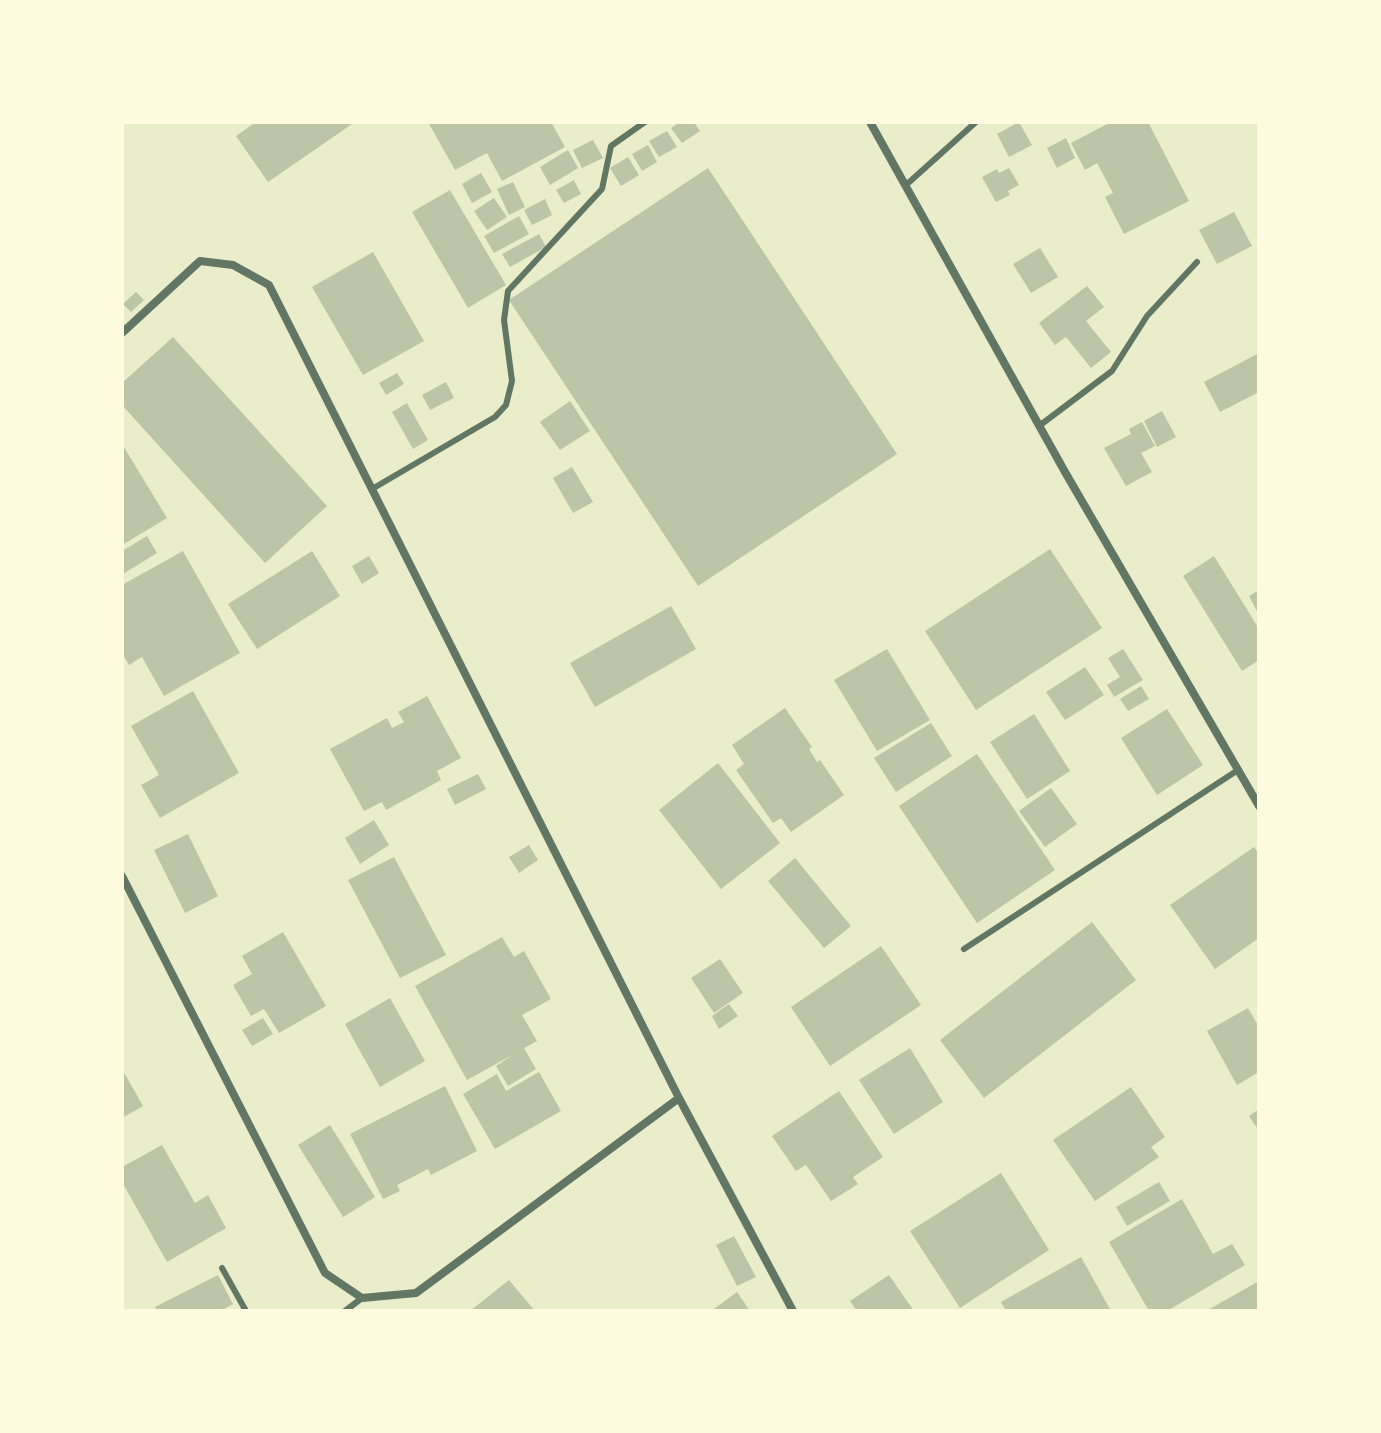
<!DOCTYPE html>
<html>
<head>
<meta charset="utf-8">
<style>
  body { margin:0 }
  #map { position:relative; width:1381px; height:1433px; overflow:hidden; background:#e9edc9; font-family:"DejaVu Sans",sans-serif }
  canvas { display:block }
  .frame { position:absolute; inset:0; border:124px solid #fefae0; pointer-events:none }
</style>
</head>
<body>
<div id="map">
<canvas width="1381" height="1433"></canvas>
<div class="frame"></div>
</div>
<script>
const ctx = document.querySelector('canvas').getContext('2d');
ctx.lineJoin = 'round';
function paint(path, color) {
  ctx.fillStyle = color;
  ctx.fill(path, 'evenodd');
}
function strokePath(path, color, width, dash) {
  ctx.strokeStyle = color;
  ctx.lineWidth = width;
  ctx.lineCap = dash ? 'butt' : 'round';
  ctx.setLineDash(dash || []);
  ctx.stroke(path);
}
const building = new Path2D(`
  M256 122H355L268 182 236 136Z
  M428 122H551L565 147 502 181 487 153 455 170Z
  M680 122H694L700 131 682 143 671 128Z
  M1019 122 1032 145 1009 157 997 134Z
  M1111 122H1148L1189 201 1124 234 1105 197 1113 193 1097 163 1085 170 1071 143Z
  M667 131 677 147 659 157 649 141Z
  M1066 138 1075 158 1057 168 1047 148Z
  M593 140 603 158 582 168 573 150Z
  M648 145 657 162 642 171 632 154Z
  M568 150 578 168 550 185 540 167Z
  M628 157 639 175 621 186 610 168Z
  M708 168 897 454 698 586 509 300Z
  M1009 168 1019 185 1008 191 1010 195 996 202 982 177 997 169 999 173Z
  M481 173 492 192 472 203 462 184Z
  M574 180 581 194 564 203 556 190Z
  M513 182 525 207 509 215 497 189Z
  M450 190 506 285 468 308 412 212Z
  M494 198 507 217 487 230 474 211Z
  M545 199 552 215 532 225 524 210Z
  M1234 212 1252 246 1217 264 1199 230Z
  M519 216 529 234 494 253 484 236Z
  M539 234 546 247 510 267 502 254Z
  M1040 248 1058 277 1031 293 1013 264Z
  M373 252 424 341 363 375 312 287Z
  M1087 286 1104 307 1086 321 1111 352 1091 368 1066 337 1055 345 1039 323Z
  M136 292 144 300 131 312 123 304Z
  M173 337 327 506 265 563 122 405V383Z
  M1259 353V392L1220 412 1204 382Z
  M397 373 404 384 386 395 379 383Z
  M446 382 454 398 430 410 422 395Z
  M570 401 590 431 560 450 540 422Z
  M407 403 428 440 413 449 392 412Z
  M1162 411 1176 437 1157 447 1144 421Z
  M1142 422 1155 446 1141 453 1152 472 1126 486 1104 448 1131 434 1129 429Z
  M122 444 167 518 122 545Z
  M572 467 593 502 573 513 553 478Z
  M147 536 157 553 123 574 122 551Z
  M1050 549 1102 628 976 710 925 631Z
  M183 551 240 653 164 696 142 657 129 665 122 653V585Z
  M312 551 340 596 257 649 228 604Z
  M369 556 379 573 362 584 352 566Z
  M1214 556 1259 629V660L1242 671 1183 576Z
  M1259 590V615L1249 596Z
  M671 606 696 649 595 707 570 663Z
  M887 649 930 720 877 751 834 680Z
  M1123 649 1143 680 1114 697 1107 685 1120 677 1108 658Z
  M1085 667 1104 695 1065 720 1046 692Z
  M1141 686 1149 699 1128 711 1120 699Z
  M193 691 239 773 160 818 141 785 159 775 131 726Z
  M427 696 461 758 437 771 441 780 386 810 382 802 364 811 330 749 387 718 392 728 404 722 398 712Z
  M785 708 812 747 809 749 817 762 820 760 844 795 791 832 781 818 773 823 736 770 744 764 732 745Z
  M1167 709 1203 765 1157 795 1121 738Z
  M1034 714 1070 771 1027 799 990 742Z
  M931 723 952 756 896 792 874 758Z
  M977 754 1055 870 977 923 899 806Z
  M718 763 780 843 721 889 659 810Z
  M478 774 486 789 455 805 447 789Z
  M1051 788 1077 824 1045 847 1019 811Z
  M374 820 389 845 360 864 345 838Z
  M188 834 218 896 185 913 154 850Z
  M529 845 538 860 519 873 509 857Z
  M1254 847 1259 854V938L1215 969 1170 905Z
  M394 857 446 955 400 978 348 880Z
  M795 858 851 926 824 948 768 881Z
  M1092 922 1136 980 984 1098 940 1040Z
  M283 932 326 1006 279 1033 264 1009 251 1016 233 985 252 974 242 956Z
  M502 937 514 957 524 951 551 999 522 1015 537 1041 524 1048 536 1069 508 1086 496 1066 514 1054 467 1080 415 986Z
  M881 946 921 1005 830 1066 791 1007Z
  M720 959 743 993 714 1013 691 978Z
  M390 998 425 1061 380 1087 345 1024Z
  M729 1004 738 1016 719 1029 712 1016Z
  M1248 1008 1259 1027V1072L1237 1085 1207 1031Z
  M263 1018 273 1034 252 1046 242 1030Z
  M910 1048 943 1102 894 1134 859 1080Z
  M122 1069 143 1106 122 1118Z
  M539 1072 561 1111 495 1149 463 1094 497 1074 506 1091Z
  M445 1086 477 1151 431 1175 428 1169 397 1185 400 1191 383 1199 350 1134Z
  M1131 1087 1165 1137 1151 1147 1159 1157 1095 1201 1053 1140Z
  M839 1091 883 1157 853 1177 858 1184 831 1201 806 1165 796 1171 772 1136Z
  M1259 1109V1131L1249 1116Z
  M330 1125 375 1197 343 1217 298 1145Z
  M162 1145 195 1203 208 1195 226 1228 167 1262 122 1182V1167Z
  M1001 1173 1049 1250 960 1308 910 1231Z
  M1159 1182 1170 1201 1127 1226 1116 1207Z
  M1182 1199 1213 1254 1232 1244 1245 1265 1167 1311H1149L1109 1242Z
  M734 1236 756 1277 737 1286 716 1245Z
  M1081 1257 1111 1311H1006L1001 1302Z
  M218 1275 233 1304 220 1311H157L155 1307Z
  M889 1275 914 1311H857L850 1301Z
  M509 1280 535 1311H470Z
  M1259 1281V1311H1206Z
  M737 1292 750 1311H715L714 1309Z`);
const service = new Path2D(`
  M906 185 976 122
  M1039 426 1112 371 1147 316 1197 262
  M372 489 495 417 506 405 512 381 504 320 508 291 602 189 611 146 645 122
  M964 949 1238 770
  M222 1268 246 1311
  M345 1311 362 1298`);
const minor = new Path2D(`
  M870 122 1065 472 1259 806
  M122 333 200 261 233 265 269 285 679 1098 793 1311
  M122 876 325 1273 362 1298 416 1293 679 1098`);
paint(building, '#bcc5a7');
strokePath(service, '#617663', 6);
strokePath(minor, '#617663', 8);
</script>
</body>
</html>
